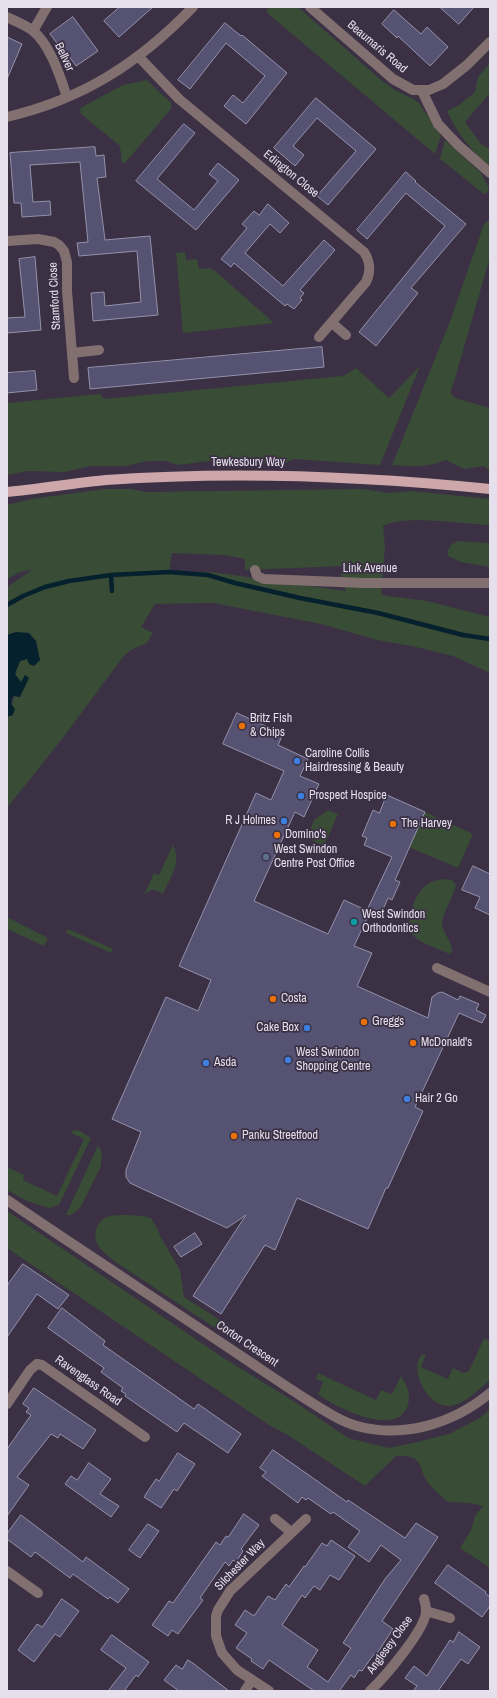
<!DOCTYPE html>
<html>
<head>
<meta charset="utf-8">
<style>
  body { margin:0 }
  #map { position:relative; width:497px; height:1698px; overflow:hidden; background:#3b3044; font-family:"Archivo Narrow",sans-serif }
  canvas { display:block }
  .frame { position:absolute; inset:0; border:8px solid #e6dfec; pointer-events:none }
</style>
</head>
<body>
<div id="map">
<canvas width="497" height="1698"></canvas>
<div class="frame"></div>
</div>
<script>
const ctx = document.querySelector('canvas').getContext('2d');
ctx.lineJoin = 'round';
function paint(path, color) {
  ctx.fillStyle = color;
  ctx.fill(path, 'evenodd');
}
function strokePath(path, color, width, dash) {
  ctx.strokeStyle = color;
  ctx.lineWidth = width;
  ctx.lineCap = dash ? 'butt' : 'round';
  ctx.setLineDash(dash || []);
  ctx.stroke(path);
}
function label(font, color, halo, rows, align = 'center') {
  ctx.font = font + ' "Archivo Narrow",sans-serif';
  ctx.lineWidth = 3.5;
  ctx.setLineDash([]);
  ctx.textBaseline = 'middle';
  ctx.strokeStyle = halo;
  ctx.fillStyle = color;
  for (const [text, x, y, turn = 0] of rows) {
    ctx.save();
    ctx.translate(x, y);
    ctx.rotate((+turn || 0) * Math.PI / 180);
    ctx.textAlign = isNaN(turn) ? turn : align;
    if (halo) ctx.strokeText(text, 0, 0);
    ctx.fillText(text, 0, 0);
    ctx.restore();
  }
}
const green = new Path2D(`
  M269 7H298L381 80 395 90 413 99 419 103 441 136 435 154 266 12Z
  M490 63V93L465 122 481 144 490 149V167C472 152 457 133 447 111L459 105 475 92 478 77Z
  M147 80 171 103V109L125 163H122L120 146 81 114 80 108 123 85Z
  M445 140 481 173 489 189 487 193 484 194 440 159Z
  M490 219V257L454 382 450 392 455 398 490 408V471L484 466 464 469 446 460C428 468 411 466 392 465L449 324 484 224Z
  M185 252 186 260 197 259 199 269 209 268 214 270 274 323 183 333 176 253Z
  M420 366 380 465 294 459 285 463 267 464 250 461 235 462 217 460 178 465 166 461H148L125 466H90L65 472 28 471 7 475V403L100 394 104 399 343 376 356 368 389 398Z
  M104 489H132L145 492 363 489 389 493 411 491 490 499V525C465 524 404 514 383 526L385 547 381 595 427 601 490 617V673L453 656 412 646 377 640 321 624 213 603 155 604 141 627 153 633 147 643 131 650 123 657 62 739 7 808V717L13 715C10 696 17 692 29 678L25 675 21 683 15 674 20 661 27 659 34 666 16 632 7 635V587L32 570 20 572 7 579V505L31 499ZM172 553 225 555 245 559V570L344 566 341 575 346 591 212 572 169 573Z
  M459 541 487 543 490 545V567L461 562 448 556 447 551 452 544Z
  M328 810 338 814 324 846 307 838 314 820Z
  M425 812 473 834 458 868 409 847Z
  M173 845C182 863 171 876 163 894 155 889 151 888 144 895L154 873 159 875Z
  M443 879 452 880 456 885C454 896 441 916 442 924 443 934 452 941 452 951L450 954C443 951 421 943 416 938 402 927 413 901 421 890 427 883 434 880 443 879Z
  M7 917 48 938 44 946 7 929Z
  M68 929 113 949 111 953 66 933Z
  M74 1130 80 1131 91 1138 59 1205 49 1208 27 1201 7 1190V1167L24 1175 23 1180 57 1196 84 1139 71 1133Z
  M98 1145 102 1153 101 1166 81 1207 71 1215H66Z
  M7 1211 222 1357 295 1402 348 1438 389 1448 413 1443 449 1434 480 1418 490 1409V1568L460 1548 471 1530 475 1516 483 1506 469 1503 448 1502C442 1497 435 1491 430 1485 416 1469 426 1454 396 1456L365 1486 286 1434 269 1425 7 1248Z
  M128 1215 144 1216 151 1218 158 1230 160 1236 180 1270 184 1297 229 1326 228 1328 222 1329 214 1327C188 1310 162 1293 137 1276 125 1268 110 1260 100 1248 92 1239 94 1223 107 1217 113 1215 121 1215 128 1215Z
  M484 1338 490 1341V1380C478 1390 466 1404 449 1406 428 1407 409 1371 421 1355H426L421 1367 448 1379 453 1368 463 1373 469 1371Z
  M318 1373 376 1400 381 1390 392 1394 401 1376C407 1385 411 1395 408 1405 398 1439 334 1407 318 1394L323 1382 316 1379Z`);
const water = new Path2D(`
  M16 632 29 633 36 641 40 660 34 666 29 664 27 659 20 661 15 674 21 682 25 675 29 678 20 697 13 696 11 704 15 709 13 715 7 717V635Z`);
const stream = new Path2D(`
  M111 575 112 591
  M7 605 23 596 45 587 69 581 111 575 169 572 208 575 235 583 300 598 378 613 463 635 490 639`);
const building = new Path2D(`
  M120 7H153L119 37 104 21Z
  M440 7H474L459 24Z
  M394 10 421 34 427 27 448 47 430 66 398 36 397 38 382 24Z
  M73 17 98 51 76 66 62 46 60 47 50 34Z
  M225 23 241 36 242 35 287 73 246 124 224 106 233 95 243 103 265 76 226 43 190 89 178 80Z
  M7 37 22 44 7 79Z
  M316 98 376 149 328 205 317 196 356 151 317 118 293 146 304 155 295 166 274 148Z
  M184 124 195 133 157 179 194 210 218 181 209 174 218 163 239 180 196 230 136 181Z
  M95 147 96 156 104 155 106 177 97 178 105 240 150 236 158 315 93 321 91 293 104 292 105 306 141 302 137 251 79 256 77 243 88 242 80 162 30 165 33 202 50 201 51 215 22 217 21 203H14L10 153Z
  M406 172 416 181 415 182 466 224 411 288 418 293 376 346 359 332 445 226 406 193 367 239 357 230Z
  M268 204 289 223 280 233 270 224 245 253 283 286 324 240 335 250 300 290 304 293 300 298 302 300 294 309 287 304 285 306 234 263 231 267 221 259 247 228 242 224 254 211 259 215Z
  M35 257 41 330 7 333V318L25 317 19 259Z
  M322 347 324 367 90 389 88 368Z
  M35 371 37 390 7 393V373Z
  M237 713 283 734 278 745 308 759 300 776 319 784 304 817 295 812 254 901 328 934 344 900 370 912 354 946 372 953 357 986 428 1018 432 997 438 993 442 992 458 1000 460 996 479 1004 476 1010 486 1015 482 1023 459 1013 415 1107 423 1111 388 1188H386L368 1229 297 1198 275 1250 265 1245 221 1314 193 1296 246 1215 227 1228 130 1183 126 1177V1170L141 1132 112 1119 166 997 198 1011 211 980 179 966 256 793 271 800 284 771 223 744Z
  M387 795 425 812 395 880 400 882 392 900 388 898 380 916 367 910 392 857 364 845 367 838 362 836 373 810 379 813Z
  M473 866 490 874V915L475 908 480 897 462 890Z
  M195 1233 202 1244 181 1257 174 1247Z
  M23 1264 69 1295 58 1309 37 1294 7 1337V1286Z
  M62 1308 105 1341 103 1345 150 1378 194 1409 198 1404 241 1434 228 1453 184 1423 177 1432 125 1396 126 1394 121 1391 123 1388 101 1372 104 1368 48 1328Z
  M34 1388 96 1430 83 1449 60 1434 58 1438 51 1434 17 1477 29 1485 7 1516V1449L31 1415 26 1412 29 1408 23 1404Z
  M273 1450 347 1502 348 1500 405 1538 416 1523 438 1537 382 1621 393 1629 376 1655 374 1654 362 1671 359 1670 354 1678 351 1675 340 1690 341 1691H314L269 1660 263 1669 251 1661 252 1659 236 1648 247 1633 235 1625 245 1610 254 1616 268 1596 275 1600 286 1584 289 1587 304 1566 305 1567 322 1543 327 1546 331 1540 355 1556 339 1580 330 1575 320 1590 314 1586 305 1598 302 1595 282 1625 318 1650 307 1667 328 1682 351 1648 343 1643 385 1579 401 1560 381 1545 369 1562 348 1547 360 1531 333 1512 331 1514 308 1498 306 1500 302 1497 298 1503 262 1476 266 1472 260 1468Z
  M178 1453 195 1464 177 1491 174 1489 161 1508 144 1497 156 1479 159 1481Z
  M89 1463 111 1479 100 1494 119 1506 111 1517 65 1484 71 1476 77 1480Z
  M244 1514 259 1525 241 1549 243 1551 236 1562 233 1560 229 1566 225 1562 200 1598 203 1600 178 1634 172 1630 168 1636 152 1625 169 1601 173 1603 216 1542 220 1545 226 1536 228 1537Z
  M21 1515 83 1562 86 1557 129 1589 118 1603 110 1597 108 1599 73 1574 70 1578 35 1552 31 1557 7 1539V1534Z
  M148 1524 159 1531 140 1558 129 1550Z
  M448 1565 486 1592 485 1593 490 1597V1606L482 1617 435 1583Z
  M62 1599 79 1611 60 1637 55 1634 34 1662 18 1650 37 1624 42 1627Z
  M459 1632 480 1647 468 1664 461 1659 438 1691H413L417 1686 405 1678 414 1666 427 1676 450 1640 453 1642Z
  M112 1635 149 1662 138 1677 136 1675 124 1691H108L126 1668 101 1650Z
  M188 1660 194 1664 229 1691H179L164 1680 176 1665 182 1669Z`);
const minor = new Path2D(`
  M310 7 393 79 413 90H429L443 84 467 65 490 42
  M7 17C15 21 25 25 32 30 50 44 60 76 67 97
  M33 31 47 7
  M139 57 179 99 364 252C370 261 371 272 366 282L319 337
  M422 91 438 124 458 145 490 173
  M7 117C83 99 139 63 193 7
  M7 241 38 239 54 242 59 245 64 251 67 262V291L74 378
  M332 323 346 335
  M72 353 99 350
  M255 570 257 576 264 579 364 583H490
  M437 968 490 992
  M7 1200C85 1253 165 1305 244 1358 265 1372 287 1387 309 1401 325 1411 340 1421 357 1426 404 1439 454 1423 490 1393
  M7 1404 30 1370 37 1364 42 1365 145 1437
  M275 1519 291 1532
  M7 1571 38 1593
  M426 1611 450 1618
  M245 1691 252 1680
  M269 1691 237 1670 222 1653 216 1636V1616L218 1610 230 1591 306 1519
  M370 1691C384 1678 426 1629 426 1611 426 1607 425 1602 424 1599`);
const major = new Path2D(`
  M7 492C40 489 73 483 106 480 234 471 363 476 490 489`);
const markers = [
  [242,726,4,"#e8710a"],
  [297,761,4,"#3f7fe0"],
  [301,796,4,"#3f7fe0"],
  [284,821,4,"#3f7fe0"],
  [393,824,4,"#e8710a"],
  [277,835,4,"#e8710a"],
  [266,857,4,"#5c6f8a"],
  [354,922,4,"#0f9aa8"],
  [273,999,4,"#e8710a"],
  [364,1022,4,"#e8710a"],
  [307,1028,4,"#3f7fe0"],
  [413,1043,4,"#e8710a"],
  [288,1060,4,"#3f7fe0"],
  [206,1063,4,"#3f7fe0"],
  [407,1099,4,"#3f7fe0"],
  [234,1136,4,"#e8710a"]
];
const streetNames = [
  ["Beaumaris Road",377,47,40],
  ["Bellver",64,57,65],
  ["Edington Close",291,174,39],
  ["Stamford Close",55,296,-93],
  ["Tewkesbury Way",248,463],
  ["Link Avenue",370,569],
  ["Corton Crescent",247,1344,34],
  ["Ravenglass Road",88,1381,35],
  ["Silchester Way",240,1565,-46],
  ["Anglesey Close",390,1645,-54]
];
const poiNames = [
  ["Britz Fish",250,719],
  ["& Chips",250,733],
  ["Caroline Collis",305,754],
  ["Hairdressing & Beauty",305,768],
  ["Prospect Hospice",309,796],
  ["R J Holmes",276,821,"right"],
  ["The Harvey",401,824],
  ["Domino's",285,835],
  ["West Swindon",274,850],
  ["Centre Post Office",274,864],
  ["West Swindon",362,915],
  ["Orthodontics",362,929],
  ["Costa",281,999],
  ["Greggs",372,1022],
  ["Cake Box",299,1028,"right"],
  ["McDonald's",421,1043],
  ["West Swindon",296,1053],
  ["Shopping Centre",296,1067],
  ["Asda",214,1063],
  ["Hair 2 Go",415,1099],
  ["Panku Streetfood",242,1136]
];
paint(green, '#394c35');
paint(water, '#04212d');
strokePath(stream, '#04212d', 4.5);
paint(building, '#555272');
strokePath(building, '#9492ab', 1);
strokePath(minor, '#826f70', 10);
strokePath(major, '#cda7a9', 10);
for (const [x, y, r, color] of markers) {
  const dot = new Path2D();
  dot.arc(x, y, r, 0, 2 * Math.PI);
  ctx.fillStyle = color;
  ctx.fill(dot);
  strokePath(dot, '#3b3044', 1.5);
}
label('12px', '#e6dfec', '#3b3044', streetNames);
label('12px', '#e6dfec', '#3b3044', poiNames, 'left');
</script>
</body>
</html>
